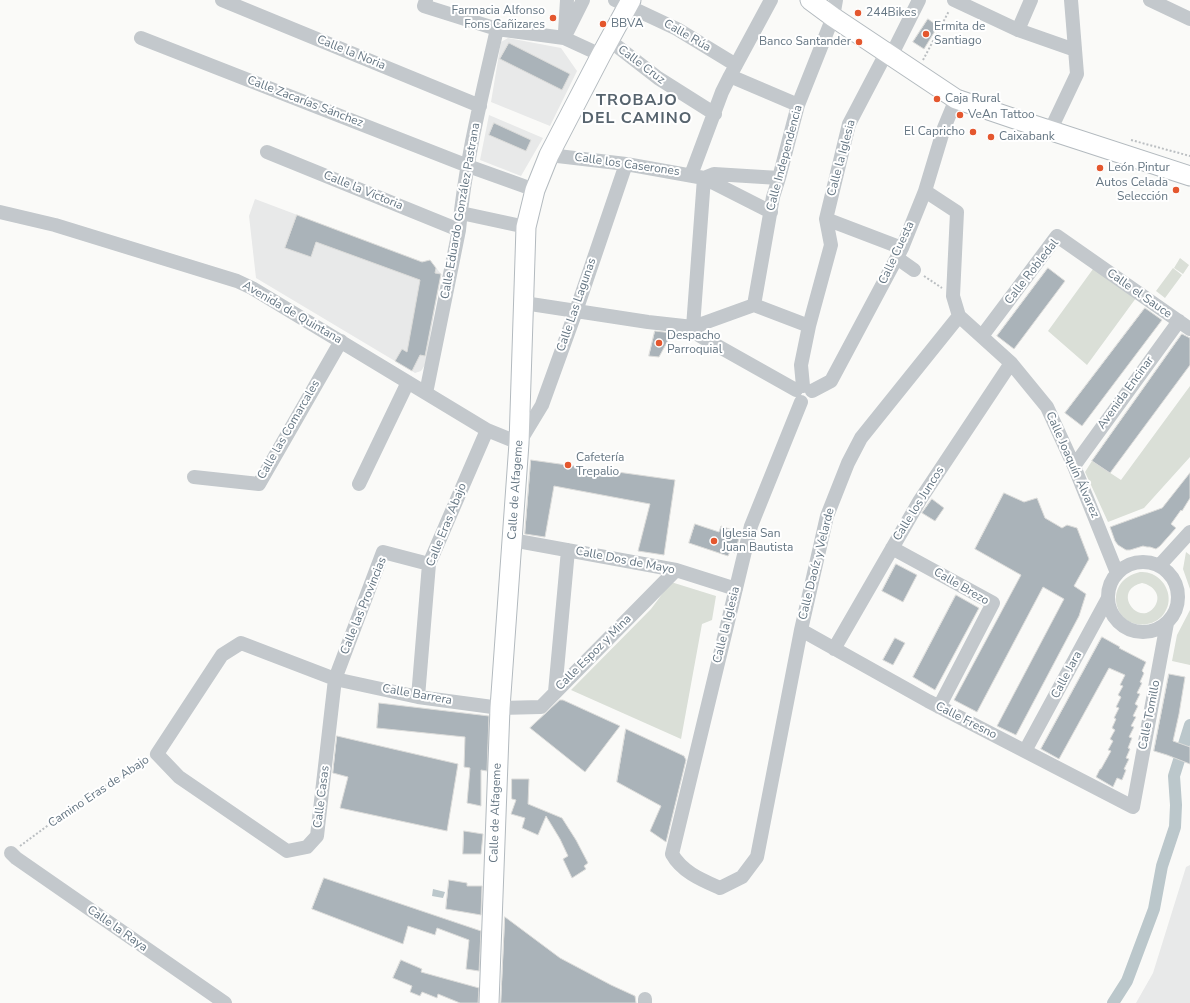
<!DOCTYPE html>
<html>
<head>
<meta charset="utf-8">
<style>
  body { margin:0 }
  canvas { display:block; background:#fafaf8 }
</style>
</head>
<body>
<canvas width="1190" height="1003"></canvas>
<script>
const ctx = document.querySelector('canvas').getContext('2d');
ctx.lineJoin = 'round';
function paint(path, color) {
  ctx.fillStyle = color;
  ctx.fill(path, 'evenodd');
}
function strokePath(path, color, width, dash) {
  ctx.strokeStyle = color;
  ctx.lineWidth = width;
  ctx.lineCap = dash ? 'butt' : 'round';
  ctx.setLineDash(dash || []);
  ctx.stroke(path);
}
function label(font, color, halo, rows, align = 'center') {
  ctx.font = font + ' "Nunito Sans",sans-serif';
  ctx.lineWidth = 4;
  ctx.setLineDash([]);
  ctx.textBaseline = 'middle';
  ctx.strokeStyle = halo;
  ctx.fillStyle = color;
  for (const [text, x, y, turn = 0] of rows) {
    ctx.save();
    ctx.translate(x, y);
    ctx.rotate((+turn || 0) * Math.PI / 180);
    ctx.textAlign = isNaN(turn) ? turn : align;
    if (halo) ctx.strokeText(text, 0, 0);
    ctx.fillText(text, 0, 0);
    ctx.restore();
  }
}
const built = new Path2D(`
  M508 38 561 48 577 71 550 126 491 102 501 42Z
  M489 115 543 138 521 176 480 160Z
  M255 199 425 263 430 260 441 274 425 365 421 371 415 373 256 278 249 216Z
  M1190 865V1003H1136L1153 973 1186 867Z`);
const green = new Path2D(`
  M1180 258 1189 265 1183 274 1174 268Z
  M1173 268 1182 275 1165 298 1156 291Z
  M1093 269 1136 298 1087 365 1048 331Z
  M1190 386V457L1144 508 1108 522 1085 472 1092 461 1121 480Z
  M1186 552 1190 555V589L1183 569Z
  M1140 572C1143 572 1147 572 1149 573 1166 578 1174 598 1165 612 1161 619 1154 623 1147 624 1114 630 1101 581 1140 572ZM1142 583C1153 585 1162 595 1155 606 1140 629 1110 591 1142 583Z
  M671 582 716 596 712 620 702 624 681 739 571 690 651 609C658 600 664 591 671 582Z
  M1190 610V665L1172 661 1177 635Z`);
const water = new Path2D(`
  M433 889 445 892 443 898 432 896Z`);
const canal = new Path2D(`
  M1113 1003 1127 981 1154 909 1162 866 1175 827 1176 805 1174 776 1190 725`);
const building = new Path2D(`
  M928 19 938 26 924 49 913 42Z
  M509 43 570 74 562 90 500 59Z
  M494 123 531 140 526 151 489 135Z
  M297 215 422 262 430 260 436 268 435 273 441 274 425 356 420 355 412 371 395 361 402 349 407 352 420 280 316 242 311 257 285 248Z
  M1048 268 1065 281 1014 349 997 336Z
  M1145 308 1162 320 1082 426 1065 413Z
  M655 331 672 333 659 357 649 356Z
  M1182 334 1190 338V365L1110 473 1092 461Z
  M531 460 675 480 664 555 638 551 650 504 554 486 545 537 525 534Z
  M1190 473V498L1182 511 1181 510 1171 524 1176 528 1160 546 1156 549 1150 547H1147L1143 546 1130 550H1126L1118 545 1115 541 1110 527 1162 508Z
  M1004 493 1024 502 1037 498 1045 518 1062 528 1067 525 1077 528 1089 559 1074 586 1086 594 1079 616 1016 735 997 726 1064 599 1043 587 977 712 954 700 1021 575 975 549Z
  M932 499 944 508 935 521 922 513Z
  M695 524 719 532 721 526 735 531 734 537 739 538 735 553 730 551 728 556 689 543Z
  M896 564 917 575 903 602 882 591Z
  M956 595 979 608 935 690 913 677Z
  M1102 637 1120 647 1119 648 1146 662 1142 671 1144 673 1140 682 1142 683 1137 693 1140 694 1135 704 1138 706 1133 716 1136 717 1131 726 1134 727 1129 737 1132 738 1128 748 1130 749 1126 758 1129 759 1124 769 1126 770 1122 780 1117 778 1113 787 1096 777 1100 769H1101L1111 751 1108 750 1113 741 1110 739 1115 730 1112 728 1116 719 1114 718 1119 708 1116 707 1121 697 1118 695 1123 686 1120 685 1125 675 1109 668 1059 759 1041 749Z
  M895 638 905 643 893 665 883 660Z
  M1169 674 1185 677 1179 714 1173 741 1190 747V764L1167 755 1154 751Z
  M560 700H563L620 726 585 772 530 728Z
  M379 703 489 716 487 771 481 770V806L467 803 470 768 464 767 465 737 377 728Z
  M626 729 684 756 686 760 666 842 650 831 661 806 617 782Z
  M337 736 458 764 447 831 340 808 348 777 333 773Z
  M512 779H529L528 804 562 818 576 840 588 863 584 866 586 869 572 878 563 859 568 856 560 839 546 816 538 835 522 828 525 818 511 814 516 800 512 799Z
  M464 831 483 834 481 854H463Z
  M324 878 481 931 479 971 466 969 469 940 437 928 435 935 408 926 403 944 312 909Z
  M449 880 467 883V886H482L481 915 446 909Z
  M505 917 560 958 611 985 635 996 636 1003H501Z
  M401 960 422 969 421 972 479 988 478 1003H460L438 994 437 998 422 992 420 996 410 992 412 986 393 978Z`);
const path = new Path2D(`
  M923 60 949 11
  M1131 140 1190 156
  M924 276 942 288
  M20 846 84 799 147 760`);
const street = new Path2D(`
  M222 0 480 106
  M426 0 424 6 497 29 564 38 601 55
  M615 0 677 29 736 65
  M954 0 1018 30 1075 50
  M1150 0 1190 19
  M1018 30 1031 0
  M565 32 567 0
  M141 38 468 166 535 190
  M564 38 583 0
  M609 40 658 78 715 114
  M730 76 798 105
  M1050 131 1077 74 1071 0
  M267 152 459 230
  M549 155 626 164 704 178 771 212
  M691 175 722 92 730 76 771 0
  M704 178 693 327 754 305 809 326
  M704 178 714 174 779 178
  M0 212 55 225 237 281 252 288 487 430 519 443 542 405 576 311 626 164
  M461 213 526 227
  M826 219 902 248
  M897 258 914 270
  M524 303 648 322 693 327 700 336 796 390
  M754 305 773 197 779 178 798 105 833 17 836 0
  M959 316 1011 363 1047 407 1074 466 1117 573
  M982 336 1057 236 1190 329
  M803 386 801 365 809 326 831 245 826 219 849 124 882 61 887 53 895 48 919 0
  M812 391 831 381 902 248 925 191 944 128 956 99
  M426 393 459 230C465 162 482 95 497 29
  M801 402 751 526 672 854C682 872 702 880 720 888L742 877 757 857 801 630 827 516 848 463 861 438 959 316 953 296 957 212 925 191
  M1074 466 1179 321
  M194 477 259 484 341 341
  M359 484 408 382
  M512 540 676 570 736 589
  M892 548 993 603 939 707
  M1108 597a35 35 0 1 1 70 0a35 35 0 1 1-70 0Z
  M429 564 383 552 335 679 317 836 307 847 287 851 179 777 157 754 222 655 241 643 335 679 418 697 500 708 541 707 676 570
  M1159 566 1190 532
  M801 630 928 701 1133 807 1167 623
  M834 649 920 500 1011 363
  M555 692 568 550
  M418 697 429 564 487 430
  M1025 751 1108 598
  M11 853 16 858 225 1003
  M645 999V1003`);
const secondary = new Path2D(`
  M810 0 833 17 956 99 1015 119 1190 176
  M489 1003 500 708 519 443 526 227 535 190 549 155 601 55 631 0`);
const markers = [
  [858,13,4,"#e4572e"],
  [553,18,4,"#e4572e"],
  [603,24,4,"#e4572e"],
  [926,34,4,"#e4572e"],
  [859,42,4,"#e4572e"],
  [937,99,4,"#e4572e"],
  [960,115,4,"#e4572e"],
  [973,132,4,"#e4572e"],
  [991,137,4,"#e4572e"],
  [1100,168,4,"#e4572e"],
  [1176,190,4,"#e4572e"],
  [659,343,4,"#e4572e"],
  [568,465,4,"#e4572e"],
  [714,541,4,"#e4572e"]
];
const poiNames = [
  ["Farmacia Alfonso",545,11,"right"],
  ["Fons Cañizares",545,25,"right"],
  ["244Bikes",866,13],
  ["BBVA",611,24],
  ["Ermita de",934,27],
  ["Santiago",934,41],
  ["Banco Santander",851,42,"right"],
  ["Caja Rural",945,99],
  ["VeAn Tattoo",968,115],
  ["El Capricho",965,132,"right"],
  ["Caixabank",999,137],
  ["León Pintur",1108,168],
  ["Autos Celada",1168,183,"right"],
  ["Selección",1168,197,"right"],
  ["Despacho",667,336],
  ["Parroquial",667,350],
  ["Cafetería",576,458],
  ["Trepalio",576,472],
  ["Iglesia San",722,534],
  ["Juan Bautista",722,548]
];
const streetNames = [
  ["Calle Rúa",687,36,30],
  ["Calle la Noria",351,53,22],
  ["Calle Cruz",641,65,37],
  ["Calle Zacarías Sánchez",305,102,21],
  ["Calle Independencia",785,158,-75],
  ["Calle la Iglesia",842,158,-75],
  ["Calle los Caserones",627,165,8],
  ["Calle la Victoria",363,191,22],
  ["Calle Eduardo González Pastrana",461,211,-80],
  ["Calle Cuesta",897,253,-65],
  ["Calle Robledal",1032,272,-52],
  ["Calle el Sauce",1139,294,35],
  ["Calle Las Lagunas",577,305,-71],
  ["Avenida de Quintana",292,313,30],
  ["Avenida Encinar",1126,393,-54],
  ["Calle las Comarcales",289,430,-60],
  ["Calle Joaquín Álvarez",1072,465,66],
  ["Calle de Alfageme",516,490,-86],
  ["Calle los Juncos",919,504,-58],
  ["Calle Eras Abajo",447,525,-68],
  ["Calle Dos de Mayo",625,561,11],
  ["Calle Daoíz y Velarde",817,564,-76],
  ["Calle Brezo",961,587,30],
  ["Calle las Provincias",364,606,-68],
  ["Calle la Iglesia",727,625,-76],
  ["Calle Espoz y Mina",594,653,-45],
  ["Calle Jara",1067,675,-62],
  ["Calle Barrera",417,695,10],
  ["Calle Tomillo",1150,715,-79],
  ["Calle Fresno",966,721,27],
  ["Camino Eras de Abajo",99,792,-34],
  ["Calle Casas",322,797,-83],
  ["Calle de Alfageme",496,813,-88],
  ["Calle la Raya",117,929,35]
];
const districtNames = [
  ["TROBAJO",637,101],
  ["DEL CAMINO",637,119]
];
paint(built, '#e8e9e9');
paint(green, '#dadfd7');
paint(water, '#bbc7cb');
strokePath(canal, '#bbc7cb', 12);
paint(building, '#aab3b9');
strokePath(building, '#dcdcda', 1);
strokePath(secondary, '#b3babf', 21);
strokePath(path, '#bbbfc2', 2, [2, 2]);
strokePath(street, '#c3c8cc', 14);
strokePath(secondary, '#fff', 19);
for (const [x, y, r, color] of markers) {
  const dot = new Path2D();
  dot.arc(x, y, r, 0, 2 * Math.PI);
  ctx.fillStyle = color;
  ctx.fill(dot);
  strokePath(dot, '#fff', 1.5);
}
label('12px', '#657683', '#fff', poiNames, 'left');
label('12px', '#657683', '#fff', streetNames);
ctx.letterSpacing = '1px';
label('bold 16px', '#57646e', '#fff', districtNames);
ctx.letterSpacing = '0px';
</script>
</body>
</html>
